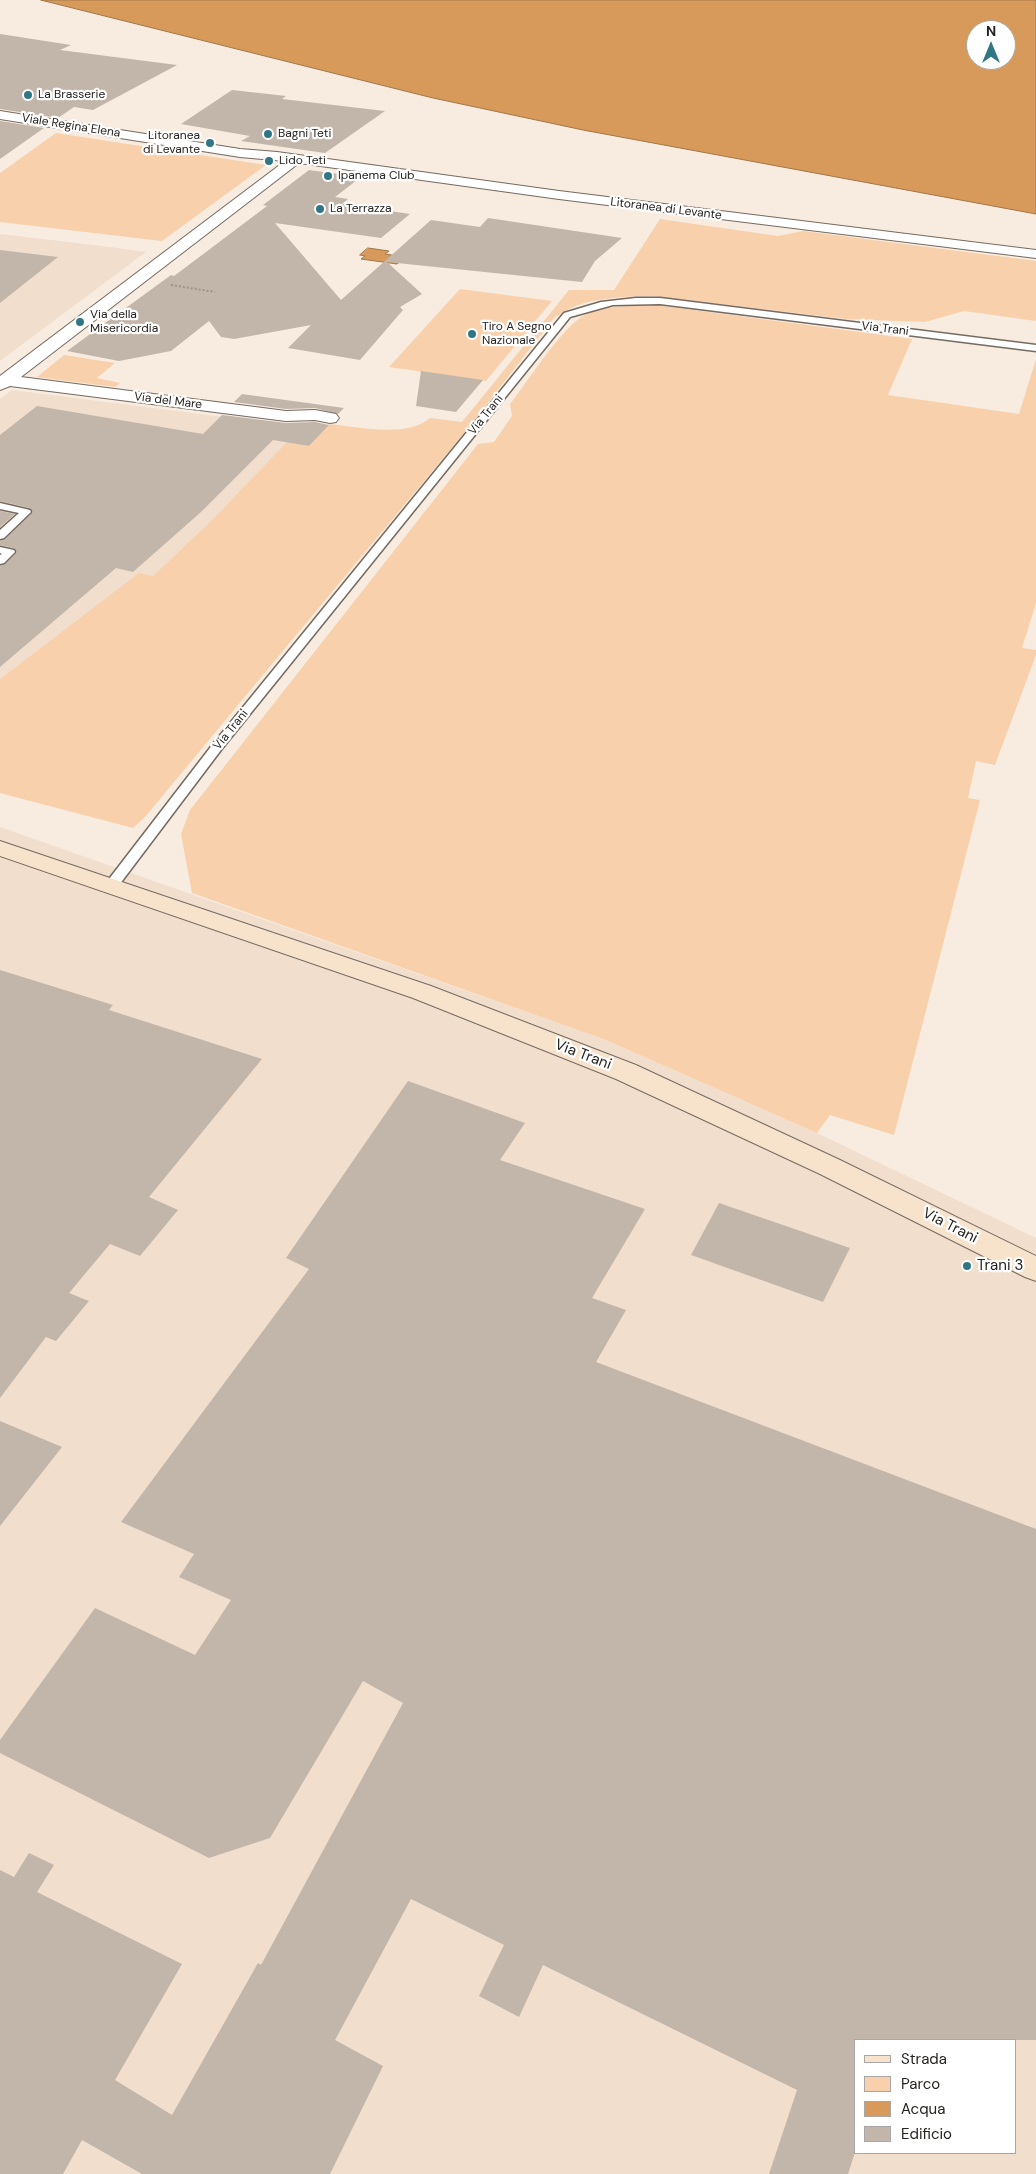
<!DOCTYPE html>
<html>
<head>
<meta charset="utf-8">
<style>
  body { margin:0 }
  #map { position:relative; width:1036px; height:2174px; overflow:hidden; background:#f8ebdf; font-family:"DM Sans",sans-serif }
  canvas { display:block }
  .legend { position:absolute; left:854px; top:2039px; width:162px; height:115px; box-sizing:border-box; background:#fff; border:1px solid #a8a7a5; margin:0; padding:6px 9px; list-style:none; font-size:15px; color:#26221e }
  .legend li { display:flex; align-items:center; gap:10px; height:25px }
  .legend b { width:25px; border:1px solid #a8a7a5 }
  .north { position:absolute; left:966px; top:20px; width:50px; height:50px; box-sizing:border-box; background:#fff; border:1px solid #a8a7a5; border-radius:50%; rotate:0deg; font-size:14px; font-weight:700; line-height:20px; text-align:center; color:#26221e }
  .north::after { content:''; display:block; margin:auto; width:18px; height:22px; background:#317685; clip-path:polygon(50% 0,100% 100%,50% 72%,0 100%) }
</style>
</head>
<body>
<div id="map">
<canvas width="1036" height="2174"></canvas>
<ul class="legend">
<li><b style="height:6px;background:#f7e2cc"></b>Strada</li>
<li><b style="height:14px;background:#f8d1ac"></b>Parco</li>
<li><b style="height:14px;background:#d89a5b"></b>Acqua</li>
<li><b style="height:14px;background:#c2b6ab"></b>Edificio</li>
</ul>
<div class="north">N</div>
</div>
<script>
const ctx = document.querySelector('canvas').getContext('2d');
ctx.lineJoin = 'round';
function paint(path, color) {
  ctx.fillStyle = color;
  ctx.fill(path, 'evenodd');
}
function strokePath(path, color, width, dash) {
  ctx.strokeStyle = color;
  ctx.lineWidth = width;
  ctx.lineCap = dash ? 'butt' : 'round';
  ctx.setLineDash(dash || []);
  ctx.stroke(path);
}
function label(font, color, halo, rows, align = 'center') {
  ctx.font = font + ' "DM Sans",sans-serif';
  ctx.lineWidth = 4.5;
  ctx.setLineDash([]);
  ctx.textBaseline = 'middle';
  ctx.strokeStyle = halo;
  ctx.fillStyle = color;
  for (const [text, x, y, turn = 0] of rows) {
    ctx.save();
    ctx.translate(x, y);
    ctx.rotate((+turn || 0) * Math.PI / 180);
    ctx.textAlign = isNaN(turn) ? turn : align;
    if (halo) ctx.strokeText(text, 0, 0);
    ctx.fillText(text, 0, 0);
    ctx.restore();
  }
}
const built = new Path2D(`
  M0 234 102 246 146 252 0 361Z
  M12 390 302 427 212 520 153 576 139 574 0 679V399Z
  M0 827 606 1040 817 1133 1036 1238V2174H0ZM855 2040H1015V2153H855Z`);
const green = new Path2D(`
  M56 133 266 165 162 241 0 222V173Z
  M660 219 778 236 803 231 1036 261V321L964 311 925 322 847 319 652 296C618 297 580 297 553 319L469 427 145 817 133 828 0 793V679L139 573 153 576 212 520 287 442 309 446 329 424C357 427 407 438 430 418L462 422 569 290H614Z
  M460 289 552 301 486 381 389 367Z
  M632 305H656L912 339 888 395 1019 414 1036 359V603L1022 648 1036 650V655L995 765 976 761 968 798 980 800 894 1135 830 1115 817 1133 606 1040 192 893 181 834 190 810 478 444 494 442 512 416 510 404C528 381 560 330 583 316 598 308 615 307 632 305Z
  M64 355 115 363 97 378 120 383 115 387 37 377Z`);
const water = new Path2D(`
  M41 0H1036V214L583 130 433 98ZM976 30H1006V60H976Z
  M368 248 389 251 385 254 405 257 397 264 361 259 365 256 360 255Z`);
const building = new Path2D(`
  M0 34 71 45 60 50 177 65 93 110 74 107 58 118 0 109Z
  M232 90 286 96 282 99 385 111 325 153 241 141 250 136 181 124Z
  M0 121 44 128 0 159Z
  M309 170 361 177 335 197 348 199 342 204 410 214 381 238 275 223 341 300 431 220 480 227 488 218 622 238 595 261 582 282 387 262 422 294 400 307 403 310 360 360 288 348 311 325 234 339 221 337 209 321 171 351 119 361 67 351 171 275 174 276 198 258 267 206 263 205Z
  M0 250 58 257 0 303Z
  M421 371 483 380 456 412 416 406Z
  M242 394 344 408 338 414 315 408 286 409 234 402Z
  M37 406 203 434 222 415 286 423 315 422 329 425 309 446 273 440 201 512 133 572 116 568 0 667V566L5 564 17 552 14 548 0 545V541L5 539 33 512 30 508 0 501V435Z
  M0 511 15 514 0 527Z
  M0 970 113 1005 109 1010 262 1059 149 1197 178 1210 140 1256 110 1244 69 1293 89 1301 56 1341 46 1337 0 1398Z
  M408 1081 525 1123 500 1160 645 1209 592 1298 626 1310 596 1362 1036 1529V2040H855V2152L848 2174H769L797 2090 543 1965 519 2017 479 1996 504 1945 411 1899 335 2040 383 2066 330 2174H142L82 2140 63 2174H0V1870L14 1877 29 1853 54 1865 37 1892 182 1964 115 2080 172 2115 258 1963 261 1965 403 1703 363 1681 270 1838 209 1858 0 1753V1740L95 1608 195 1655 231 1600 179 1577 194 1554 121 1522 309 1269 286 1258Z
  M719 1203 850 1248 823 1302 691 1255Z
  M0 1421 62 1447 0 1526Z`);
const path = new Path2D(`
  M171 285 215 292`);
const service = new Path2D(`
  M636 298H660L1036 345V351L660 304 613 305 570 317 221 750 116 889H106L104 886 106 883 213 744 564 313 601 302Z
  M0 503 30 510 31 512 4 538 0 539V530L19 513 0 509Z
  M0 547 14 550 15 552 4 563 0 564V555L2 554 0 553Z`);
const minor = new Path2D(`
  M0 111 240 149 277 152 559 191 1036 250V258L559 199 299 163 21 377 286 411 315 410 336 414 339 418 336 422 330 423 315 420 286 421 10 386 0 390V376L285 161 240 157 0 119Z`);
const secondary = new Path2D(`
  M0 841 431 986 636 1065 840 1160 1036 1256V1281L1025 1277 820 1174 616 1079 413 998 0 856Z`);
const markers = [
  [28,95,5,"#317685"],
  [268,134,5,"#317685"],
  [210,143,5,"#317685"],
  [269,161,5,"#317685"],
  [328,176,5,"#317685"],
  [320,209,5,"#317685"],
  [80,322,5,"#317685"],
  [472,334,5,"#317685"],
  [967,1266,5,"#317685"]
];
const farPoinames = [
  ["La Brasserie",38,95],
  ["Bagni Teti",278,134],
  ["Litoranea",200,136,"right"],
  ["di Levante",200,150,"right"],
  ["Lido Teti",279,161],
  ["Ipanema Club",338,176],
  ["La Terrazza",330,209],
  ["Via della",90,315],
  ["Misericordia",90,329],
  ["Tiro A Segno",482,327],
  ["Nazionale",482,341]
];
const farStreetnames = [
  ["Viale Regina Elena",71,126,9],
  ["Litoranea di Levante",666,209,7],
  ["Via Trani",885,329,7],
  ["Via del Mare",168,401,7],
  ["Via Trani",486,415,-51],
  ["Via Trani",231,730,-51]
];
const streetNames = [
  ["Via Trani",583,1055,21],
  ["Via Trani",950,1226,27]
];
const poiNames = [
  ["Trani 3",977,1266]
];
paint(built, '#f1decd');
paint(green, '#f8d1ac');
paint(water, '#d89a5b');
strokePath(water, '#a37649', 1);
paint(building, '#c2b6ab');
strokePath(service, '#756a60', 3);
strokePath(minor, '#756a60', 2);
strokePath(secondary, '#756a60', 2);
strokePath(path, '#9b928a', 2, [2, 2]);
paint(service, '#fff');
paint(minor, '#fff');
paint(secondary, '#f7e2cc');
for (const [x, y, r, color] of markers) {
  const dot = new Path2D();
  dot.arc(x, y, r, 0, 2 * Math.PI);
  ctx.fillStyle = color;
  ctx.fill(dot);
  strokePath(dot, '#fff', 2);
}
label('12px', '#26221e', '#fff', farPoinames, 'left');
label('12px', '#26221e', '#fff', farStreetnames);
label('15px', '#26221e', '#fff', streetNames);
label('15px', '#26221e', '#fff', poiNames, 'left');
</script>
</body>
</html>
